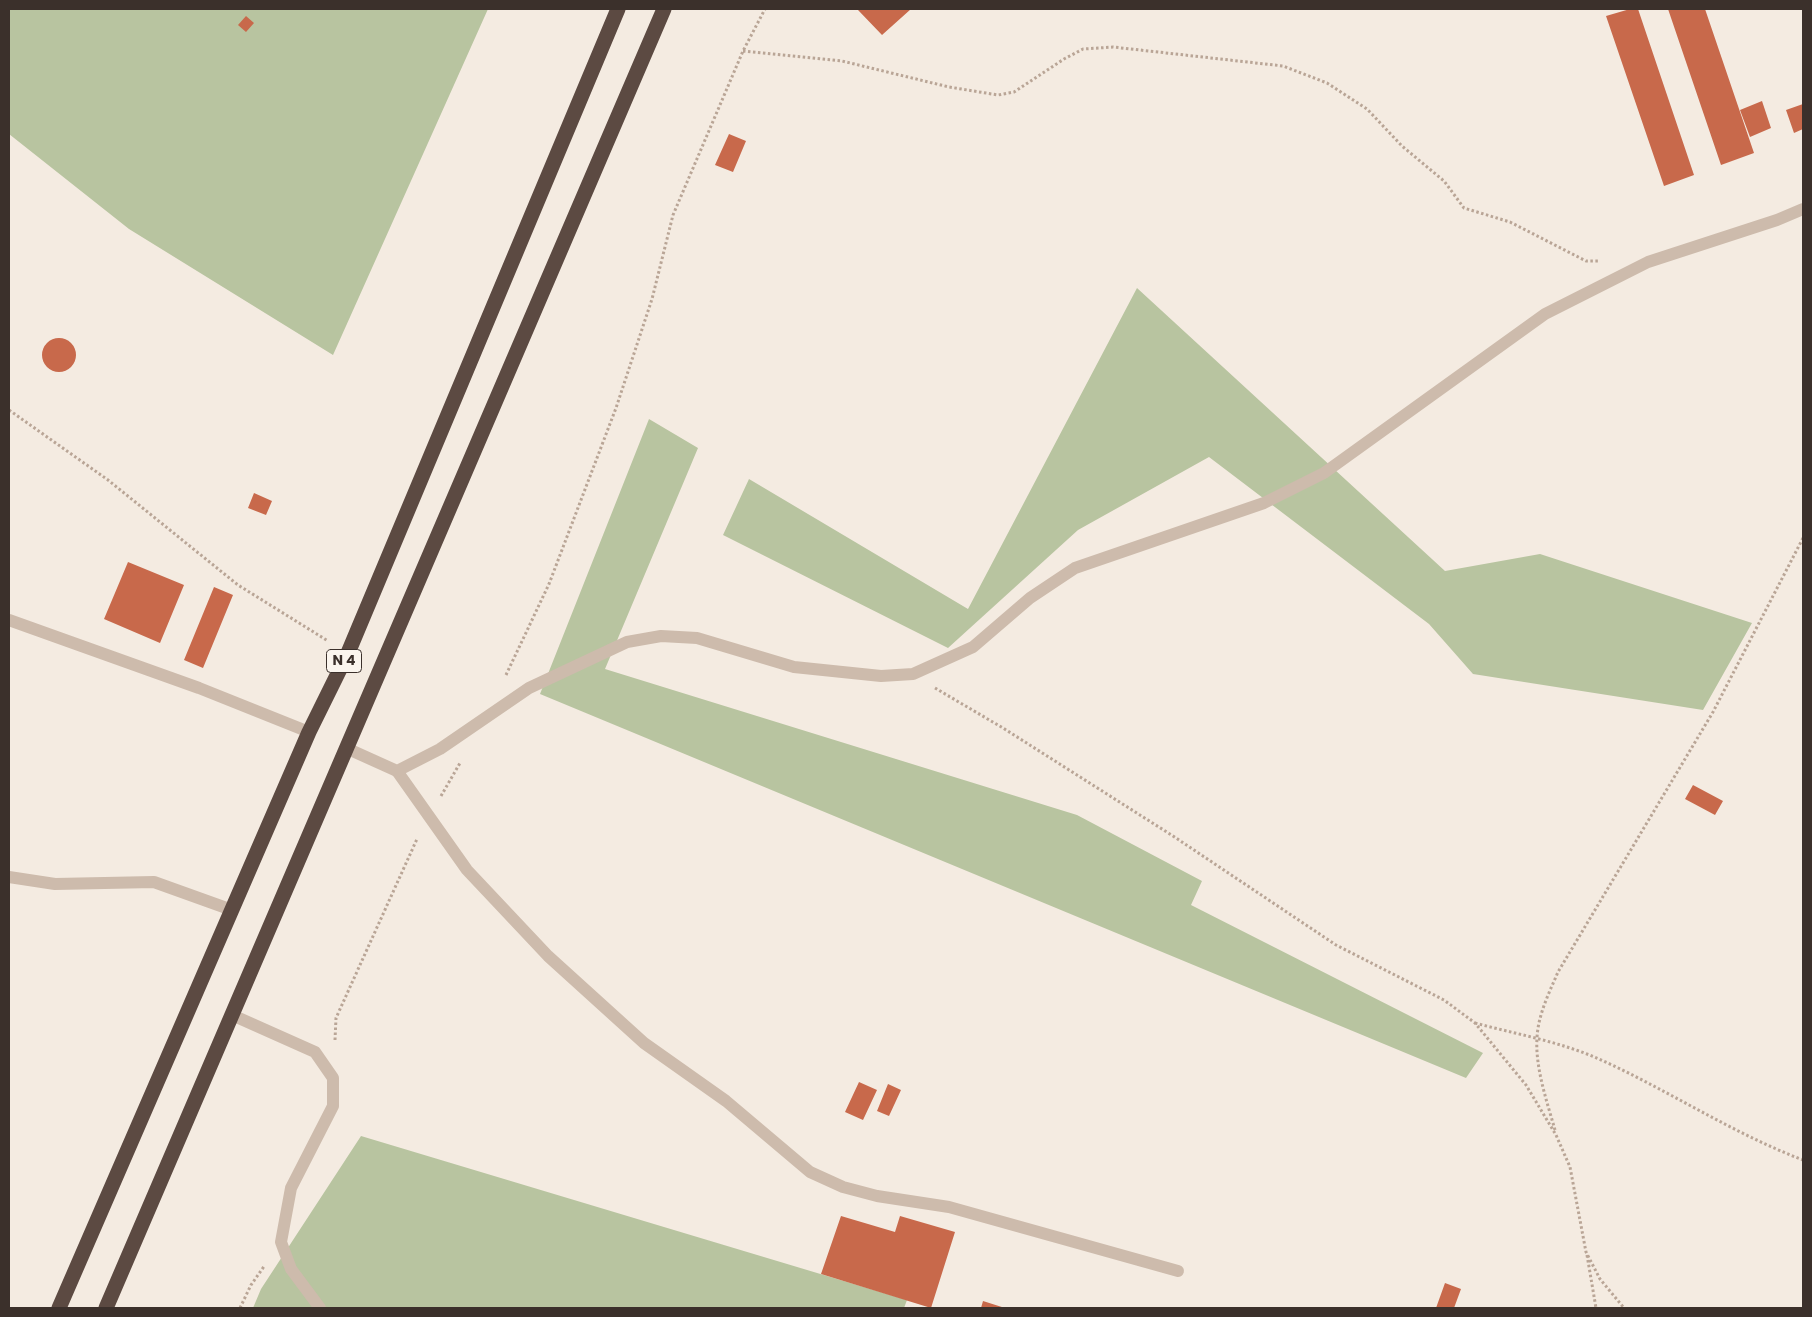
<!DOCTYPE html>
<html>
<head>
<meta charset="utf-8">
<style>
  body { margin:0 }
  #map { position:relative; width:1812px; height:1317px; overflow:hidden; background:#f4ebe1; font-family:Poppins,sans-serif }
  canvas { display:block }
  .frame { position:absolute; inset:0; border:10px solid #3b302b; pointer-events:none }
</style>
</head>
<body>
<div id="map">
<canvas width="1812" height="1317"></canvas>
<div class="frame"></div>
</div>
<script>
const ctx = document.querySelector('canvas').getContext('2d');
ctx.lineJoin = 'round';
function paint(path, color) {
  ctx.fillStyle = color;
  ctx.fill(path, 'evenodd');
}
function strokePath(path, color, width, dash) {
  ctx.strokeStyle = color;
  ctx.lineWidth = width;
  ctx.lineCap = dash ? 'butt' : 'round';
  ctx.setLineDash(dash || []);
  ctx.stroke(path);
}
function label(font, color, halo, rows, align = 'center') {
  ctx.font = font + ' Poppins,sans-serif';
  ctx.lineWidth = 5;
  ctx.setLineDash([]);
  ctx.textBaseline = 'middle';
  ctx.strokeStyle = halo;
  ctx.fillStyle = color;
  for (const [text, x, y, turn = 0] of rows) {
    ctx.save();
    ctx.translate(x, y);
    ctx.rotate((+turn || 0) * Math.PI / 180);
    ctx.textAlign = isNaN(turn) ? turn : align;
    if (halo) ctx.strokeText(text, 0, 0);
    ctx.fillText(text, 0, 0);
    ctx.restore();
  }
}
const green = new Path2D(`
  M9 9H488L333 355 129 229 9 134Z
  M1137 288 1445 571 1540 554 1752 623 1703 710 1473 674 1429 624 1209 457 1078 530 948 648 723 535 749 479 968 609Z
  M649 419 698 448 605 669 1077 815 1202 881 1191 905 1483 1053 1466 1078 540 694Z
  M361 1136 907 1300 904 1308H253L261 1289Z`);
const building = new Path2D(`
  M860 9H911L882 35 858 10Z
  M1630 9H1638L1694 175 1664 186 1606 16Z
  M1668 9H1705L1754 153 1721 165Z
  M246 16 254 23 246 32 238 25Z
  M1762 101 1771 128 1750 137 1740 110Z
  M1803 104V129L1794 133 1786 110Z
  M729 134 746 141 733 172 715 165Z
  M42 355a17 17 0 1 1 34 0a17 17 0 1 1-34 0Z
  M254 493 272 501 266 515 248 508Z
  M128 562 184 585 160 643 104 619Z
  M214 587 233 595 203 668 184 660Z
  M1693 785 1723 801 1715 815 1685 799Z
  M859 1082 877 1090 863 1120 845 1112Z
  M888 1084 901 1090 889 1116 877 1111Z
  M841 1216 895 1232 900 1216 955 1232 931 1308 821 1274Z
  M1445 1283 1461 1289 1454 1308H1436Z
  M983 1301 1005 1308H981Z`);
const path = new Path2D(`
  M743 51 842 61 949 87 998 95 1014 92 1064 59 1083 49 1113 47 1283 66 1327 83 1367 109 1402 146 1444 181 1464 208 1510 222 1586 261H1599
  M9 410 108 480 238 585 328 641
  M506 675 549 584 616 408 652 299 673 215 743 51 765 9
  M935 688 1003 728 1173 836 1336 945 1444 1000 1475 1023 1526 1085 1556 1135 1570 1167 1586 1252 1600 1279 1624 1308
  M441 796 460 763
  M1475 1023C1516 1034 1561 1042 1599 1059 1668 1090 1732 1133 1803 1160
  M335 1040 336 1018 417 839
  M1555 1130C1547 1102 1535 1067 1537 1038 1538 1015 1549 993 1558 972L1713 712 1803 538
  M1587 1255 1596 1308
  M240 1308 251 1285 265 1265`);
const lane = new Path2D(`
  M397 771 467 870 548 956 644 1043 726 1101 810 1172 843 1187 877 1196 949 1207 1178 1271
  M9 877 55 884 154 882 232 910`);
const street = new Path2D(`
  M9 620 199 688 309 732
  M346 748 397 771 440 749 529 688 627 642 661 636 697 638 794 667 881 676 913 674 973 647 1030 598 1075 568 1264 503 1324 473 1545 314 1648 262 1777 220 1803 209
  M232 1015 315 1052 333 1078V1106L291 1188 281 1242 291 1269 320 1308`);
const highway = new Path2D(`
  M59 1308 309 732 348 653 618 9
  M106 1308 664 9`);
const shields = [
  [344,661,35]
];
const shieldNames = [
  ["N 4",344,661]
];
paint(green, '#b8c4a0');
paint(building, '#c8694b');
strokePath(path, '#b9a596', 3, [2.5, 2.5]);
strokePath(lane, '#cdbbac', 12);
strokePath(street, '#cdbbac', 12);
strokePath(highway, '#5c4a42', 15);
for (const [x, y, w] of shields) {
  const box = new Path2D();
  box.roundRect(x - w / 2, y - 11.5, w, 23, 4);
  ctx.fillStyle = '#fbf5ee';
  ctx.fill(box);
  strokePath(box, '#3b302b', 1);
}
label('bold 14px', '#3b302b', null, shieldNames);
</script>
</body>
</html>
